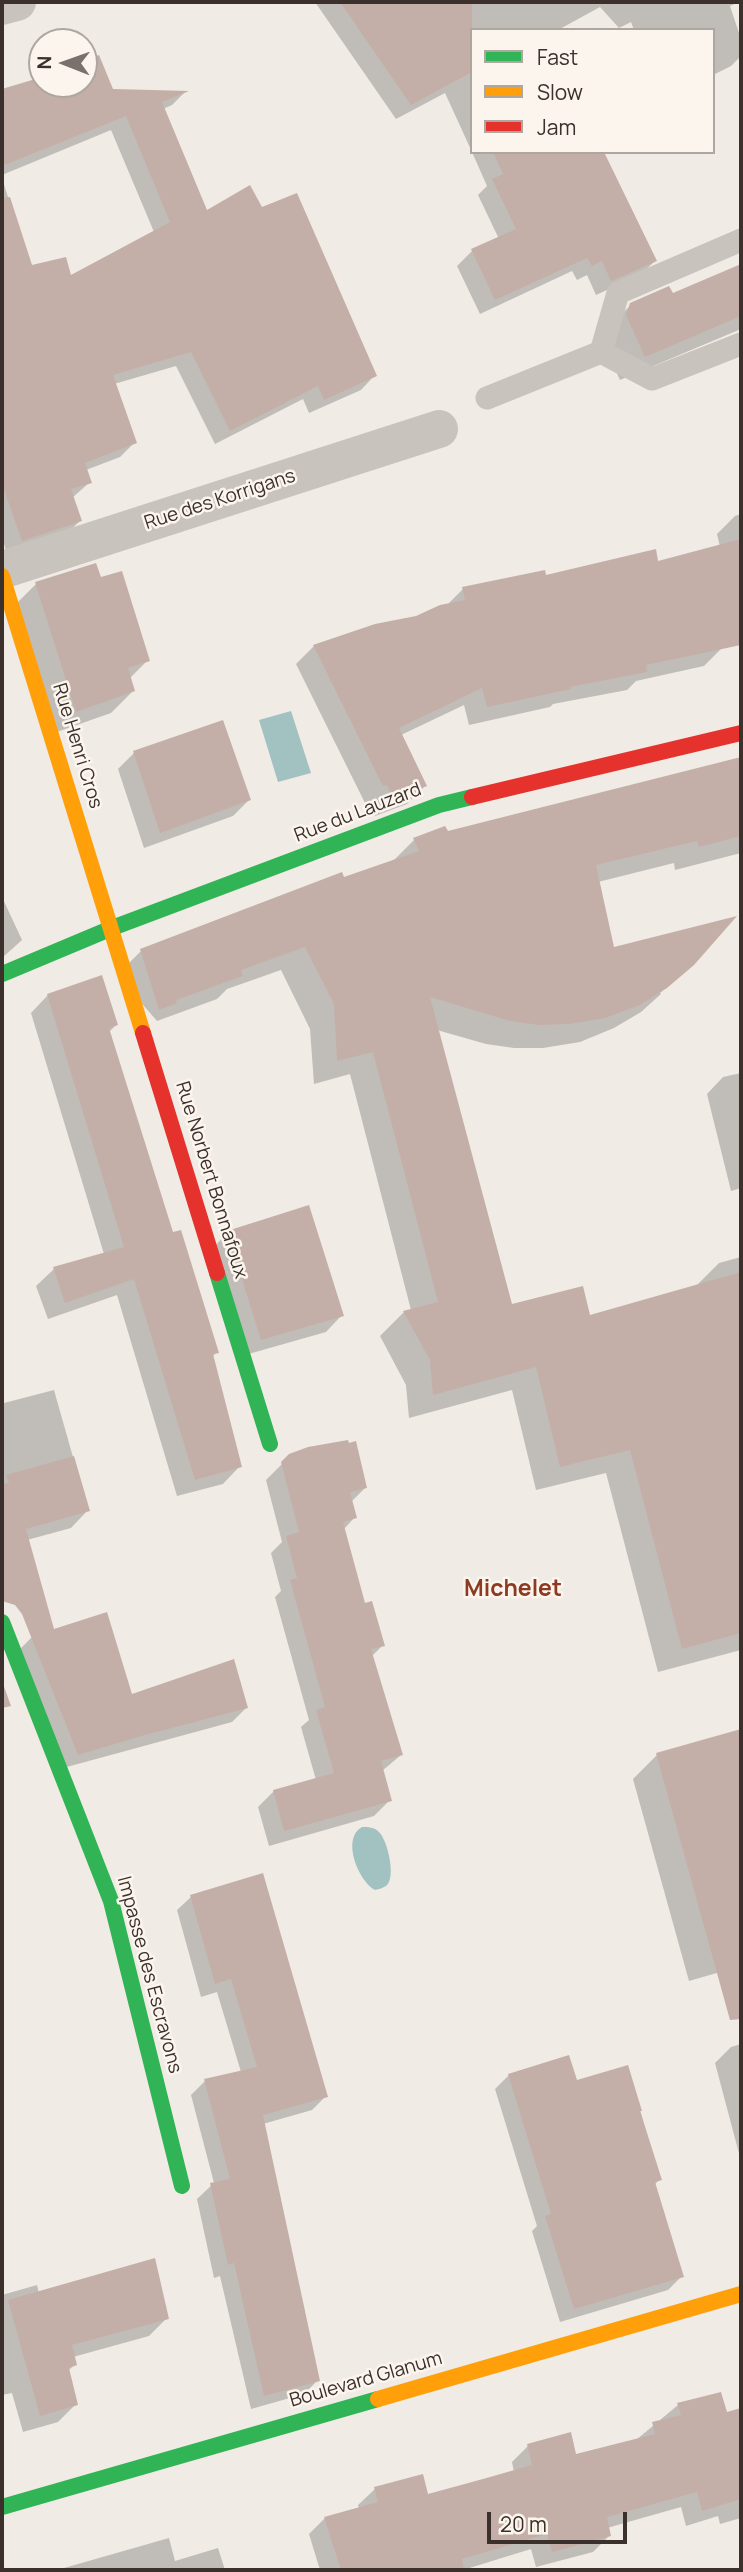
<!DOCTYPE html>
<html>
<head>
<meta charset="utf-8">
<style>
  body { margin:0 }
  #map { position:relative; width:743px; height:2572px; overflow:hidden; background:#f0ebe5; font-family:Manrope,sans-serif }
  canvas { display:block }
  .frame { position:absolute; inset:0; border:4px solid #3b302b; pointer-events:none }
  .legend { position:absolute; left:470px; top:28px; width:245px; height:126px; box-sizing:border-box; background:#fbf5ee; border:2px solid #aea6a0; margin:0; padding:9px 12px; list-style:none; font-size:21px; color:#3b302b }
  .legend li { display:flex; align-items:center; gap:14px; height:35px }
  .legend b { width:35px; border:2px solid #aea6a0 }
  .north { position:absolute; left:28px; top:28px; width:70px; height:70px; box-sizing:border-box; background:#fbf5ee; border:2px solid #aea6a0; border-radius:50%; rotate:271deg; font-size:19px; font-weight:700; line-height:28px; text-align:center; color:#3b302b }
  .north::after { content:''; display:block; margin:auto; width:24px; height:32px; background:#7a716c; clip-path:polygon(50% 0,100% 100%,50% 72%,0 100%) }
  .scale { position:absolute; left:487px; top:2512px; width:140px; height:32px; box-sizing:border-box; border:4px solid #3b302b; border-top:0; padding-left:9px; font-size:21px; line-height:24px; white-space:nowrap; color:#3b302b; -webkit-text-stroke:5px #fbf5ee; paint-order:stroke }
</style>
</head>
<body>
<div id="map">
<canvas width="743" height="2572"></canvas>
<div class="frame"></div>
<ul class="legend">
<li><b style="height:9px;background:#30b455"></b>Fast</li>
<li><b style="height:9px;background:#ff9f0a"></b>Slow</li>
<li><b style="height:9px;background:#e5322d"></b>Jam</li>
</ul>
<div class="north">N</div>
<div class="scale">20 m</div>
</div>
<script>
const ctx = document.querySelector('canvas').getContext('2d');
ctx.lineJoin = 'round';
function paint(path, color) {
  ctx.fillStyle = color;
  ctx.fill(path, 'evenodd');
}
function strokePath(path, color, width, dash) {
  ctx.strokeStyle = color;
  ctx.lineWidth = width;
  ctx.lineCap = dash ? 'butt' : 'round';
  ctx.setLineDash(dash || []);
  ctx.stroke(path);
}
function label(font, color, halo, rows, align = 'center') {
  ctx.font = font + ' Manrope,sans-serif';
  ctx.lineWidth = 5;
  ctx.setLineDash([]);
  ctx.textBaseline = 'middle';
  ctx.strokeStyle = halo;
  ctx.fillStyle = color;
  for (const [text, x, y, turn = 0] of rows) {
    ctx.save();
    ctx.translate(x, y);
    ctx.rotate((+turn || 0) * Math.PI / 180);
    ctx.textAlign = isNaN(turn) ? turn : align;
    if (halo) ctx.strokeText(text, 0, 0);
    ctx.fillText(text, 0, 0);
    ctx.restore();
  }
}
const water = new Path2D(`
  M291 711 311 773 278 782 259 720Z
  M362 1827C368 1827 374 1827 379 1832 387 1839 397 1878 386 1886 383 1888 379 1889 375 1890 358 1881 341 1838 362 1827Z`);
const shadow = new Path2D(`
  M315 2H739L730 6 741 39V56L731 66 713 75V30H634L631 22 619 28 600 7 558 30H472V152L445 93 396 119Z
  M97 56 112 91 185 92 172 105 163 109 206 213 261 209 375 375 361 390 309 413 303 399 215 444 176 366 114 384 135 442 120 457 86 470 90 482 72 498 80 521 65 535 7 554 2 537V178L30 267 70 278 154 232 111 130 2 175V91L42 77V84H84V61Z
  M472 152H601L655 261 640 275 596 295 587 275 577 280 572 271 480 314 457 266 472 251 499 239 478 195 487 186Z
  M741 266V329L620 380 602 341 605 330 631 305 672 295Z
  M741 514V640L721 645 722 648 704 666 636 681 627 690 553 704 550 707 469 725 464 705 401 735 425 786 407 804 375 816 368 802 365 803 296 664 314 646 417 617 446 606 463 589 656 563 720 547 717 534 735 516Z
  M100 580 148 660 129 679 133 691 111 713 54 733 14 606 36 584Z
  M134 753 249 800 233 816 144 848 118 769Z
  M741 759V853L675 870 674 863 598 882 613 949 687 969 660 993 661 994 641 1012 614 1028 580 1042 543 1048H514L486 1044 437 1030 510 1306 589 1317 695 1287 719 1263 741 1257V1650L658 1672 606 1473 536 1490 512 1390 409 1418 406 1385 380 1336 404 1312 411 1310 350 1074 314 1084 310 1029 281 970 227 989 217 999 157 1021 117 975 141 951 391 863 414 840 445 828 447 833Z
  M2 897 22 940 2 958Z
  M48 995 116 1025 109 1032 172 1235 217 1352 212 1357 240 1466 223 1484 177 1496 117 1295 48 1319 36 1286 54 1269 104 1254 31 1013Z
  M741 1073V1188L731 1191 707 1094 723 1077Z
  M228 1232 342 1315 326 1332 245 1355 212 1249Z
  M54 1390 88 1510 71 1528 27 1540 13 1570 2 1573V1397L4 1403Z
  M290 1456 365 1488 351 1502 355 1517 344 1529 364 1605 383 1645 371 1657 401 1755 382 1771 390 1800 374 1816 269 1846 258 1807 274 1791 316 1780 301 1727 309 1720 275 1597 281 1591 271 1553 282 1542 266 1480Z
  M32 1637 131 1696 246 1708 232 1722 63 1768 18 1651Z
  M741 1731V1966L689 1981 633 1779 657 1755Z
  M191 1897 326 2096 312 2110 263 2124 318 2380 304 2394 251 2409 220 2276 214 2278 197 2199 214 2183 191 2095 205 2081 241 2072 217 1992 201 1997 177 1910Z
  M741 2044V2161L715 2063 731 2047Z
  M509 2075 640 2110 660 2179 654 2185 682 2276 668 2290 560 2322 532 2231 537 2226 495 2089Z
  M37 2285 39 2293 167 2318 149 2336 73 2357 75 2364 68 2371 76 2404 58 2422 23 2432 12 2393 2 2395V2295Z
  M678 2405 726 2414 741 2410V2518L720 2524 718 2516 686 2526 681 2507 607 2528 609 2536 593 2552 536 2567 531 2549 463 2570H320L309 2534 325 2518 359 2509 358 2505 375 2489 427 2496 514 2472 512 2462 528 2446 575 2456 636 2440Z
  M169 2538 175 2561 218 2548 225 2570H57Z`);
const building = new Path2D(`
  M340 2H472V72L411 105Z
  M99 55 113 89 189 91 162 102 207 210 250 185 262 207 297 193 377 376 324 400 318 386 230 431 191 352 113 375 137 443 85 463 92 483 71 489 82 521 22 541 2 484V198L10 197 32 265 66 257 71 275 170 222 126 116 2 166V89L42 77V84H84V61Z
  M493 152H604L657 261 611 281 602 261 592 266 587 258 495 300 471 249 516 229 492 179 503 174Z
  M741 264V316L645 357 626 315 630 303 669 286 673 293Z
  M741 539V645L646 665 647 672 570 687 571 689 487 707 482 688 399 728 427 786 393 799 387 785 383 786 313 645 375 624 416 616 440 605 465 600 462 587 545 570 546 575 656 549 658 561Z
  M96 563 101 577 122 571 150 661 128 668 135 691 76 712 35 582Z
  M223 720 251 800 160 833 133 751Z
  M741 757V836L699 847 697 841 596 865 614 947 737 916 694 965 667 988 640 1005 605 1018 569 1024 539 1025 510 1021 430 997 512 1304 583 1286 590 1315 741 1272V1633L682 1649 630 1450 560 1467 536 1367 433 1395 430 1360 403 1311 438 1302 373 1052 337 1061 334 1004 305 947 241 970 243 976 176 1000 177 1003 159 1010 140 949 342 872 344 877 419 851 413 838 445 826 448 831Z
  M102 975 118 1025 109 1028 173 1232 181 1230 219 1353 213 1354 242 1467 195 1480 134 1279 65 1303 53 1267 124 1247 47 994Z
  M309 1205 344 1316 261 1340 227 1231Z
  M348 1440 349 1443 356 1441 367 1488 350 1492 357 1518 343 1522 365 1603 372 1601 385 1646 371 1649 403 1755 381 1761 392 1801 284 1831 273 1790 334 1773 316 1710 325 1707 290 1580 297 1578 286 1536 299 1532 281 1462 289 1454 308 1447Z
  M74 1456 90 1511 26 1529 54 1629 107 1612 132 1694 234 1659 248 1708 145 1735 78 1755 22 1614 15 1605 2 1601V1484L9 1483 6 1475Z
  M2 1681 11 1706 2 1708Z
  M741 1729V2019L730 2020 656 1753Z
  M263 1873 328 2097 263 2115 320 2381 264 2396 234 2263 228 2265 210 2183 230 2179 204 2079 257 2067 231 1979 215 1984 190 1895Z
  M569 2055 577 2080 628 2065 642 2111H640L662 2180 655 2182 684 2277 574 2309 545 2216 551 2214 508 2074Z
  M155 2258 169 2319 72 2345 77 2365 69 2368 78 2405 40 2416 8 2300Z
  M721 2392 727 2412 741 2408V2499L702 2511 697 2492 607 2517 611 2536 552 2552 547 2534 462 2559 464 2570H341L324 2517 378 2502 374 2487 423 2474 428 2494 483 2479 532 2465 527 2444 571 2432 576 2454 655 2434 652 2422 681 2415 677 2403Z`);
const lane = new Path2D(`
  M601 352 652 379 741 344
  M487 398 601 352 618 293 741 240`);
const street = new Path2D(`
  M2 6 17 2
  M2 570 439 429`);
const fast = new Path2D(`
  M2 974 112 928 439 805 472 797
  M217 1273 270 1444
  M2 1622 111 1901 182 2186
  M2 2507 378 2399`);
const slow = new Path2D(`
  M2 576 143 1033
  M378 2399 741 2294`);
const jam = new Path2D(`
  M472 797 741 733
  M143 1033 217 1273`);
const streetNames = [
  ["Rue des Korrigans",220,500,-18],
  ["Rue Henri Cros",77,746,73],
  ["Rue du Lauzard",358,813,-21],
  ["Rue Norbert Bonnafoux",211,1180,73],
  ["Impasse des Escravons",149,1975,75],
  ["Boulevard Glanum",366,2380,-16]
];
const quarterNames = [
  ["Michelet",513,1590]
];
paint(water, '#a1c2c1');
paint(shadow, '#0003');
paint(building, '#c3afa7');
strokePath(lane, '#c9c3be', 23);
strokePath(street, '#c9c3be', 38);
strokePath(fast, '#30b455', 16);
strokePath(slow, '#ff9f0a', 16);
strokePath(jam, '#e5322d', 16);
label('19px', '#3b302b', '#fbf5ee', streetNames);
label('bold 23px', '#8c3b22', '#fbf5ee', quarterNames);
</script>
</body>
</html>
